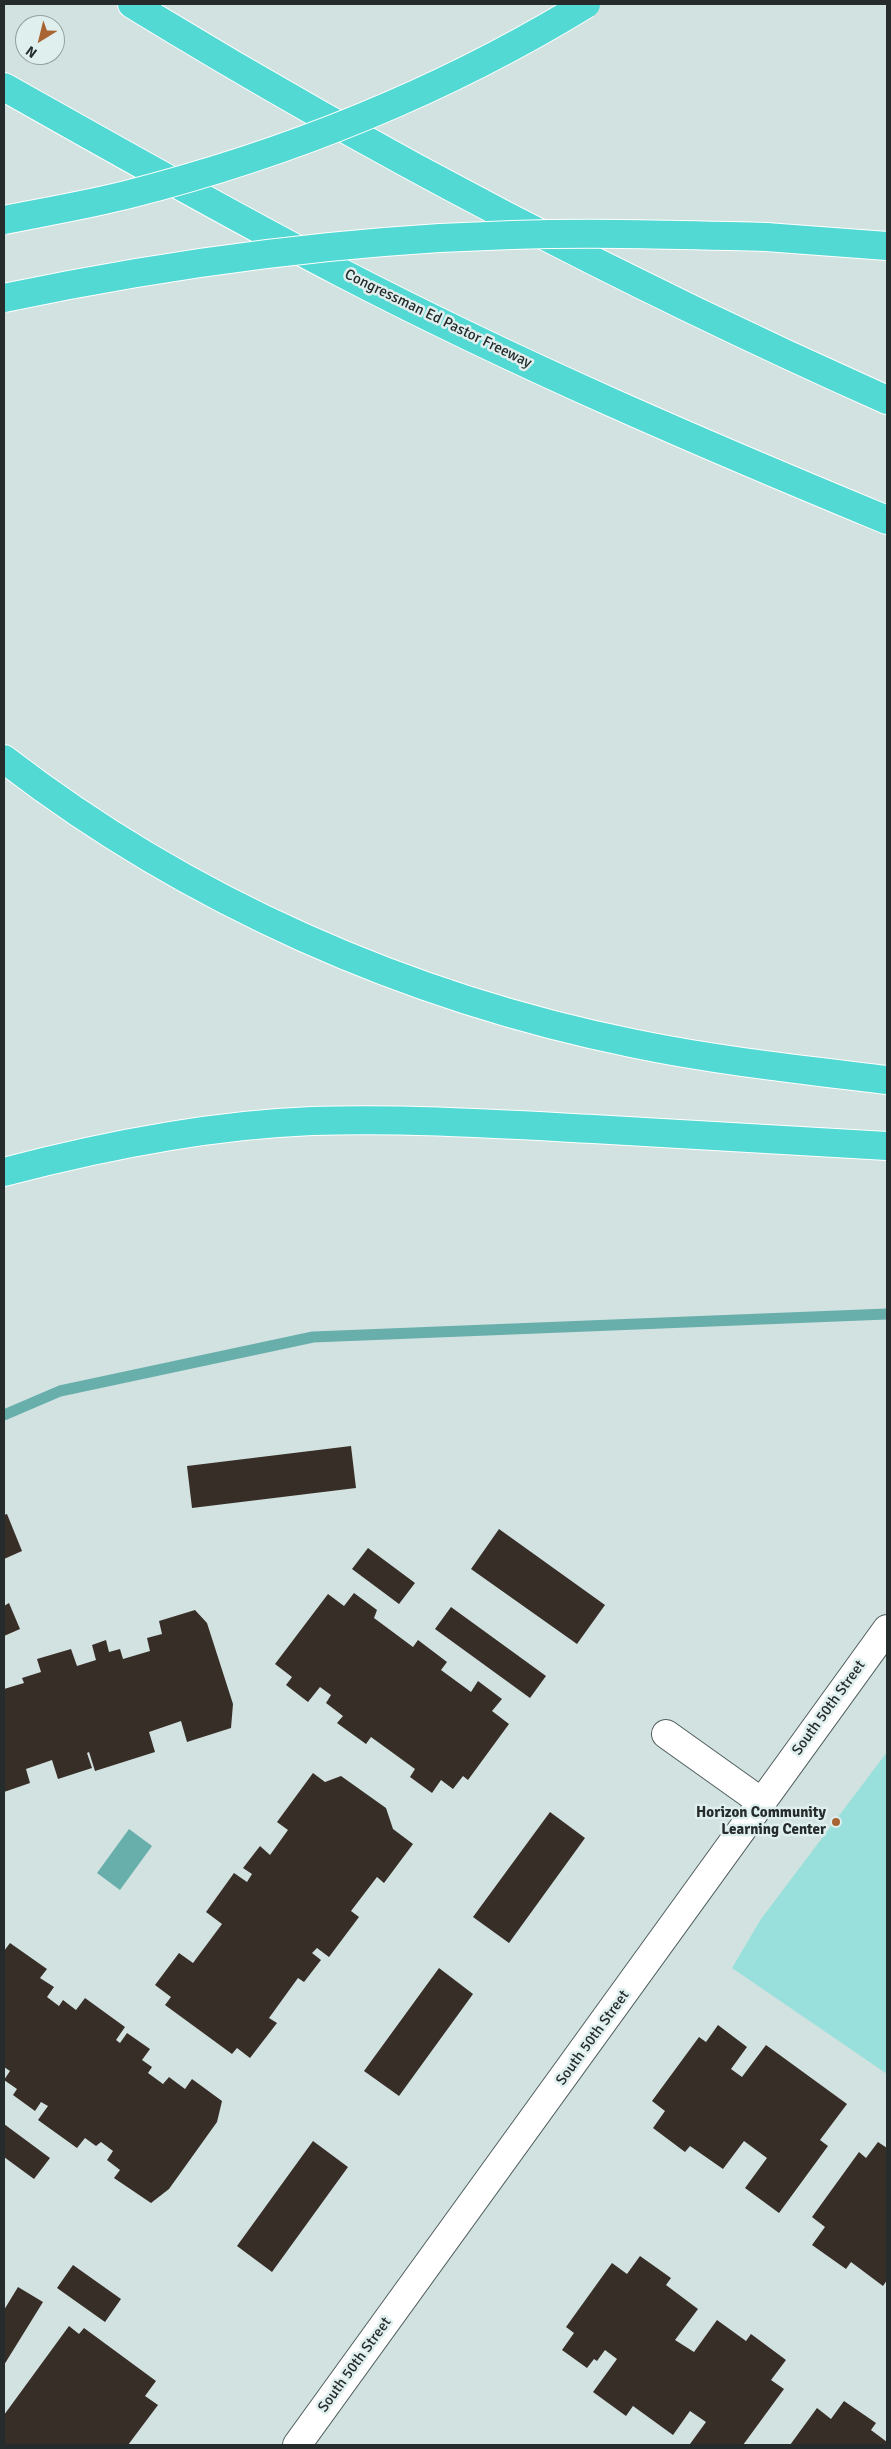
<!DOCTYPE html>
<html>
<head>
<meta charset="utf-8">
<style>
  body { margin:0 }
  #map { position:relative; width:891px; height:2449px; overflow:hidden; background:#d2e2e1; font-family:Signika,sans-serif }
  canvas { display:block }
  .frame { position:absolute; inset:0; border:5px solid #262c2c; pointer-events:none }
  .north { position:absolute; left:15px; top:15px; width:50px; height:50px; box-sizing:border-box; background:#dfefee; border:1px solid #95a1a0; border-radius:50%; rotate:216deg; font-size:14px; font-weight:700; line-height:20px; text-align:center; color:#262c2c }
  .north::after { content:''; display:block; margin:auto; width:18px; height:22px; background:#a86533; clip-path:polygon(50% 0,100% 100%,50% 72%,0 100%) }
</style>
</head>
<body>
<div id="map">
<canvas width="891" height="2449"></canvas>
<div class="frame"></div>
<div class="north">N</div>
</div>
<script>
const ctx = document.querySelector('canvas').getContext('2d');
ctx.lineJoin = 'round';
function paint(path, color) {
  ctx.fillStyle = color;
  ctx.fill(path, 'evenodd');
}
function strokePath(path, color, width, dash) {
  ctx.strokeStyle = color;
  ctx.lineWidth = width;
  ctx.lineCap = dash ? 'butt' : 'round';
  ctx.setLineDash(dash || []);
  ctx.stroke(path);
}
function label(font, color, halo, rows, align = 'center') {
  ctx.font = font + ' Signika,sans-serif';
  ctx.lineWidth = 5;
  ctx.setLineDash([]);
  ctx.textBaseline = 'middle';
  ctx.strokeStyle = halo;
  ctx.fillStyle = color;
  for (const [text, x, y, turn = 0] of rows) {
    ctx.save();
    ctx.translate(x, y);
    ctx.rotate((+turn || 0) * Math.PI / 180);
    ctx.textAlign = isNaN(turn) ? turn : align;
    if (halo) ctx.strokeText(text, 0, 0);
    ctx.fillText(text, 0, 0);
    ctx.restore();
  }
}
const green = new Path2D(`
  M887 1752V2074L732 1968 761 1919Z`);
const water = new Path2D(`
  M129 1829 152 1846 120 1890 97 1873Z`);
const stream = new Path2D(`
  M4 1415 60 1391 313 1337 887 1314`);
const building = new Path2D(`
  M351 1446 356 1488 192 1508 187 1466Z
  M7 1514 22 1551 4 1559V1515Z
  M499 1529 605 1605 577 1644 471 1569Z
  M368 1548 415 1583 399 1604 352 1569Z
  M354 1593 377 1610 374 1618 413 1647 418 1640 447 1662 441 1670 471 1692 478 1681 502 1699 492 1711 509 1724 468 1780 463 1776 453 1789 441 1780 432 1793 410 1777 415 1769 371 1737 366 1744 337 1723 343 1716 326 1703 331 1695 320 1687 308 1702 286 1685 292 1677 275 1664 328 1594 344 1606Z
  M9 1603 20 1629 4 1636V1606Z
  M451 1607 546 1676 530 1698 435 1629Z
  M195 1610 207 1623 233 1704 231 1728 187 1742 181 1721 149 1732 155 1752 95 1771 89 1752 87 1753 92 1768 58 1779 52 1760 26 1769 30 1783 4 1792V1689L24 1683 22 1678 41 1672 37 1659 71 1649 77 1666 96 1660 92 1645 106 1640 109 1652 120 1649 123 1659 150 1651 147 1638 162 1634 159 1621Z
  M313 1773 325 1782 341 1776 386 1808 393 1829 413 1844 384 1883 377 1877 351 1911 359 1917 329 1957 317 1948 312 1953 321 1960 304 1982 298 1978 269 2018 277 2023 250 2058 237 2048 232 2054 165 2005 171 1997 155 1985 179 1953 193 1963 222 1924 206 1912 234 1873 247 1882 252 1874 243 1868 260 1846 270 1855 288 1830 277 1822Z
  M550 1812 585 1838 509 1943 473 1917Z
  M10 1943 47 1969 40 1978 54 1987 47 1997 59 2006 63 2000 76 2010 85 1998 125 2027 116 2040 120 2043 127 2033 150 2049 142 2060 152 2067 148 2073 163 2084 169 2077 185 2089 192 2079 222 2101 217 2122 169 2189 151 2203 114 2178 120 2170 107 2160 113 2151 101 2142 96 2146 85 2138 77 2148 38 2120 48 2106 41 2102 35 2111 13 2095 17 2089 4 2080 10 2071 4 2067V1951Z
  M439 1968 473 1994 399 2096 364 2071Z
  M718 2025 747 2047 731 2069 742 2077 766 2045 847 2104 820 2140 828 2146 779 2213 745 2188 767 2158 744 2141 723 2169 690 2146 685 2152 653 2128 665 2111 652 2101 699 2037 706 2042Z
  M4 2124 50 2158 34 2179 4 2157Z
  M313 2141 348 2167 272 2272 237 2246Z
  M878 2142 887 2148V2280L883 2286 851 2262 846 2269 812 2245 825 2227 812 2217 859 2152 866 2158Z
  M640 2256 671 2278 666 2285 698 2309 675 2340 694 2352 717 2320 746 2341 751 2334 786 2360 771 2380 784 2389 743 2445H692L690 2444 706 2422 690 2411 673 2435 633 2406 626 2416 593 2392 617 2359 605 2350 597 2361 594 2359 587 2368 562 2350 574 2333 566 2327 612 2263 627 2274Z
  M73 2265 121 2299 105 2322 57 2288Z
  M18 2287 43 2302 4 2365V2310Z
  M69 2326 79 2334 84 2328 156 2381 145 2396 158 2405 128 2445H4V2415Z
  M844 2401 876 2423 871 2430 887 2442V2445H790L817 2408 831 2419Z`);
const minor = new Path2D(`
  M666 1734 760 1801
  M297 2445 887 1629`);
const highway = new Path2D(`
  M132 4C375 153 627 284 887 400
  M4 87C116 150 228 214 342 273 519 365 703 444 887 520
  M766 237 887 246
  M4 759C188 901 408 998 636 1044 719 1061 804 1070 887 1080
  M4 1172C103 1146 209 1125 312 1121 406 1118 499 1124 593 1129 691 1135 789 1140 887 1146`);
const highwayBridge = new Path2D(`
  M4 220C44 212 86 205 126 195 287 154 444 91 586 4
  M4 298C171 263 341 240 512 235 597 232 681 235 766 237`);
const markers = [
  [836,1822,5,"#a86533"]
];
const streetNames = [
  ["Congressman Ed Pastor Freeway",438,319,26],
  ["South 50th Street",829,1708,-54],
  ["South 50th Street",593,2038,-54],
  ["South 50th Street",355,2365,-54]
];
const poiNames = [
  ["Horizon Community",826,1813],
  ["Learning Center",826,1830]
];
paint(green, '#99e0dc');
paint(water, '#68afac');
strokePath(stream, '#68afac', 11);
paint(building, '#382e28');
strokePath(minor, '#4f5d5c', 30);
strokePath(highway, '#fff', 30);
strokePath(minor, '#fff', 28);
strokePath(highway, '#53d9d4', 28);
strokePath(highwayBridge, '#fff', 30, []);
strokePath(highwayBridge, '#53d9d4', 28);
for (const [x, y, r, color] of markers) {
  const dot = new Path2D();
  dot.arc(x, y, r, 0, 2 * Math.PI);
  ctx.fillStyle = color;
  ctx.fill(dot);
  strokePath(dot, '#dfefee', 2);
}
label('15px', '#262c2c', '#dfefee', streetNames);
label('bold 15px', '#262c2c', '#dfefee', poiNames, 'right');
</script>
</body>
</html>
